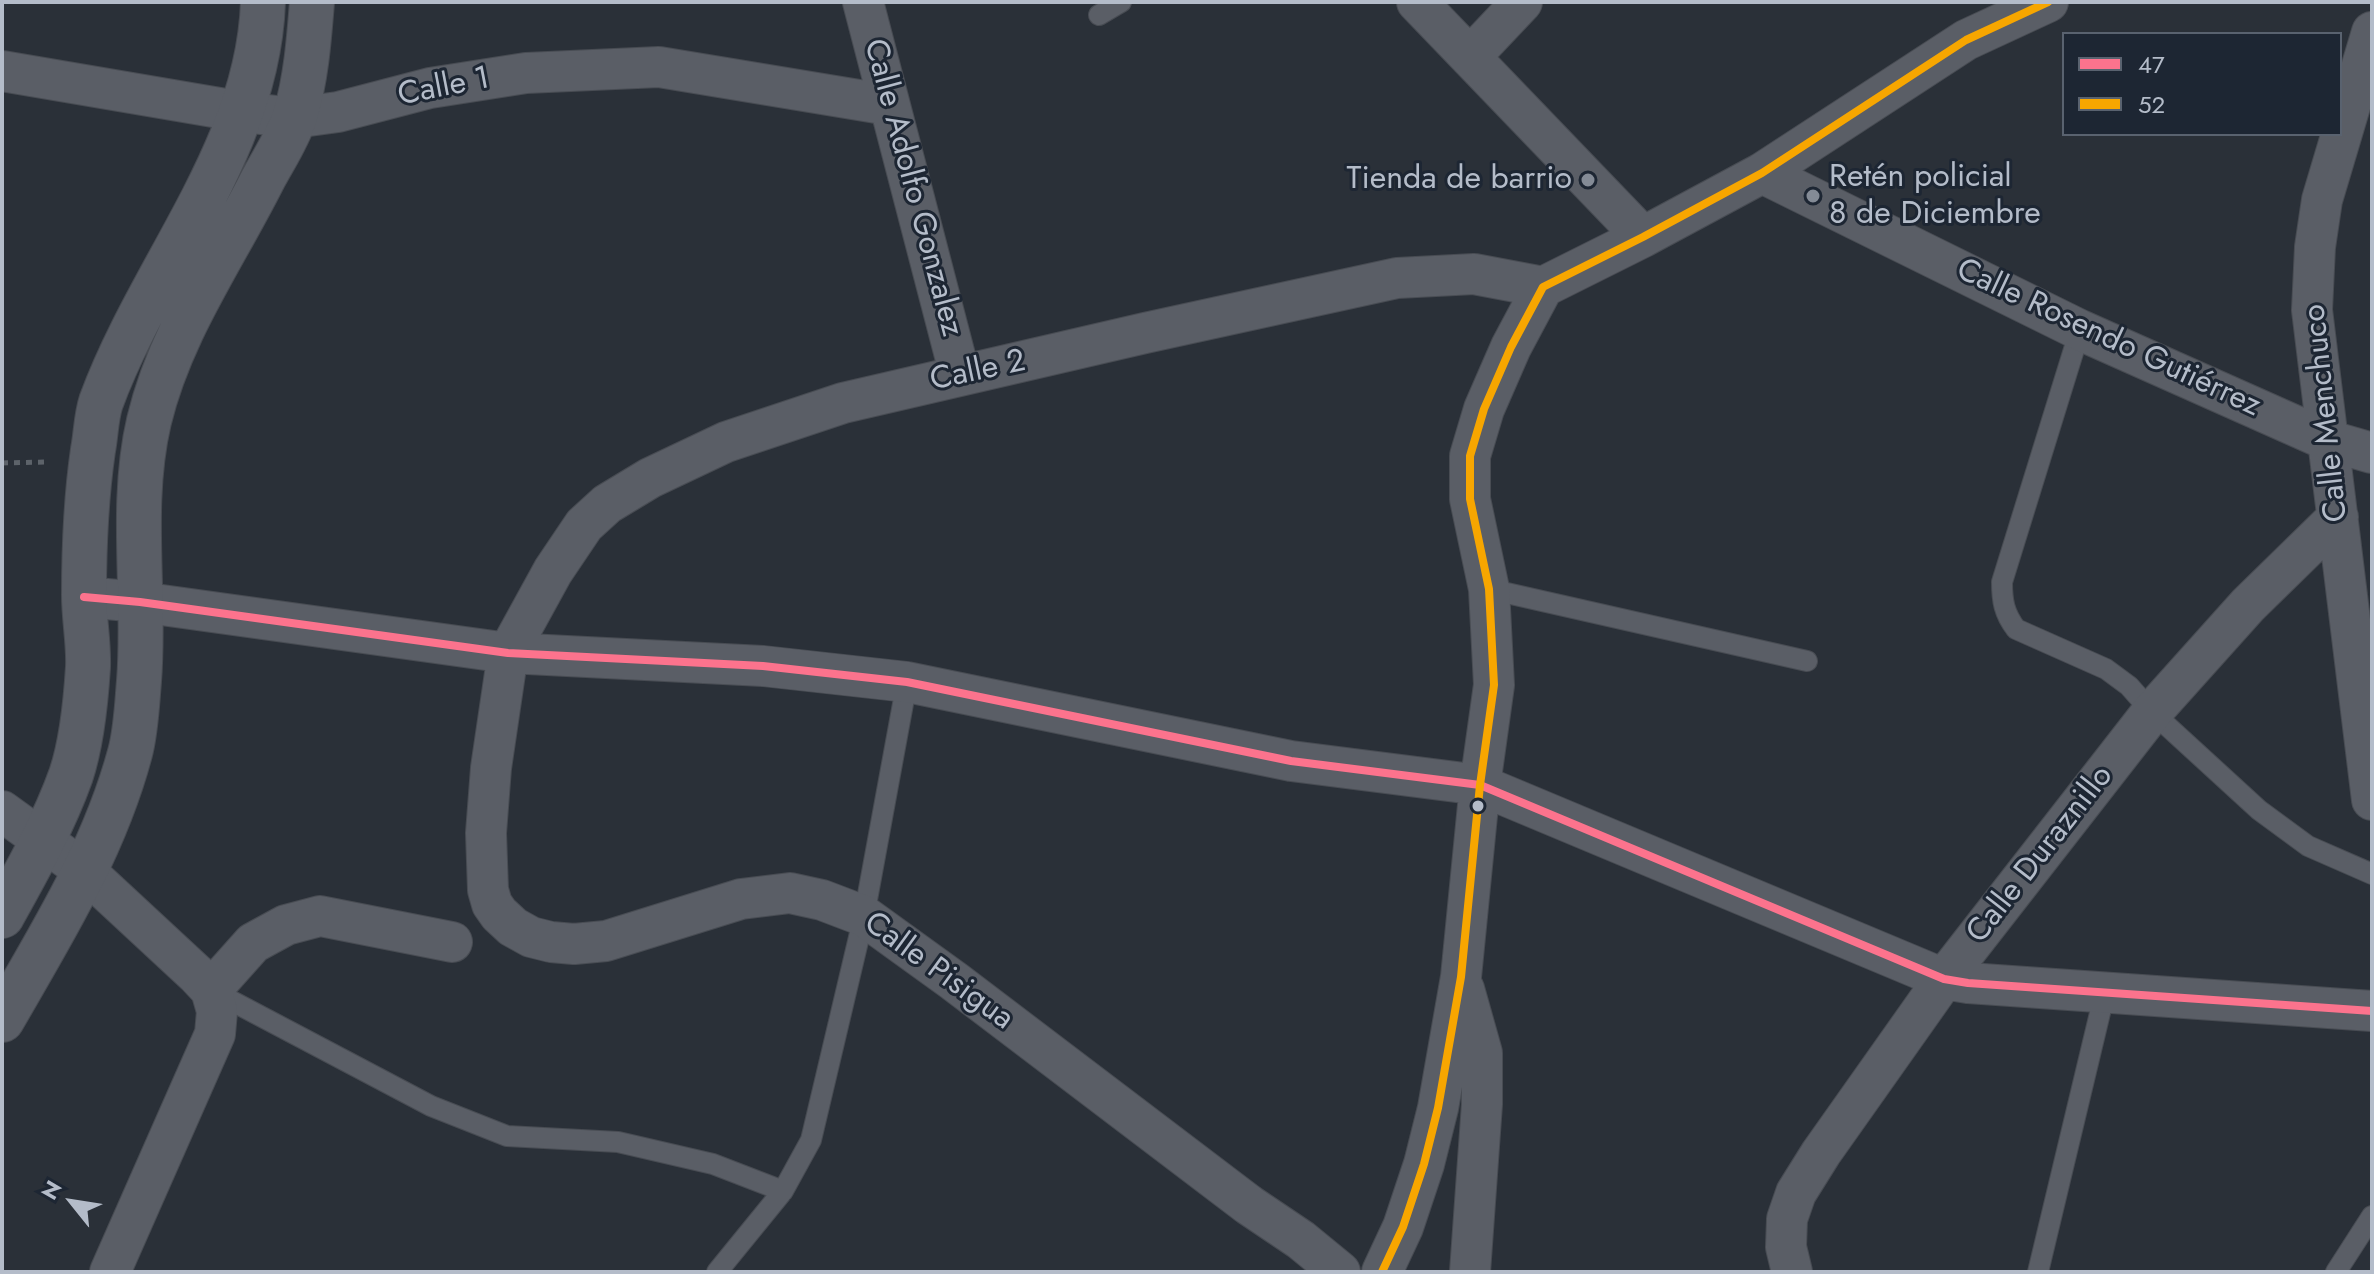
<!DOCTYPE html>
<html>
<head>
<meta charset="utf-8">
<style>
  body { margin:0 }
  #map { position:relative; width:2374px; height:1274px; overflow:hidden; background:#2a3038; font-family:Jost,sans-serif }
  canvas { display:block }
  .frame { position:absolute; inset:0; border:4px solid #b4bcc9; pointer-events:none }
  .legend { position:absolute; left:2062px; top:32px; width:280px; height:104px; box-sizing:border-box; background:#1d2633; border:2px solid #59626f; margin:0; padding:10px 14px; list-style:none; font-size:24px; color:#b4bcc9 }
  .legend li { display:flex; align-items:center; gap:16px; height:40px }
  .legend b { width:40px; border:2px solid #59626f }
  .north { position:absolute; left:32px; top:1162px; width:80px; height:80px; -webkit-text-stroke:6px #1d2633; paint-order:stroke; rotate:300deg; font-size:22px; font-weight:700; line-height:32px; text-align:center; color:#b4bcc9 }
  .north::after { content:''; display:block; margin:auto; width:28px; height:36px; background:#b4bcc9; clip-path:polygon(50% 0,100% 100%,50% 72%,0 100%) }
</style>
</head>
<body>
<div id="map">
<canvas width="2374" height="1274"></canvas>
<div class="frame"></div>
<ul class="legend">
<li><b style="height:10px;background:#fc738d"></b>47</li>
<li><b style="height:10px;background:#f7a600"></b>52</li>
</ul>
<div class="north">N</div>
</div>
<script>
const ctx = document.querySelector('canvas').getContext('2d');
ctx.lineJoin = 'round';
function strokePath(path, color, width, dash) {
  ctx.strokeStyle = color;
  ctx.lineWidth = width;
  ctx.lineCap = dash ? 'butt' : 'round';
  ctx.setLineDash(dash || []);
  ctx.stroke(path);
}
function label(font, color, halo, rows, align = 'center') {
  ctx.font = font + ' Jost,sans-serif';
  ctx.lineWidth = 6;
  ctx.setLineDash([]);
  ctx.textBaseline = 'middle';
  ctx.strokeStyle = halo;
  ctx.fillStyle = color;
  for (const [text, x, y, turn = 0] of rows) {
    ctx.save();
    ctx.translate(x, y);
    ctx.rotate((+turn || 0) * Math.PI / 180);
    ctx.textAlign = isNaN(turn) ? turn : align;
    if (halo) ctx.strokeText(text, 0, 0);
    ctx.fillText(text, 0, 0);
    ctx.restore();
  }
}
const path = new Path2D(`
  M2 463 49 462`);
const service = new Path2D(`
  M1099 15 1121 2
  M2080 330 2002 582C2002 601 2004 613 2016 629L2106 669 2129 686 2152 712 2259 810 2308 846 2372 874
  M1489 589 1807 661
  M211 990 431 1106 507 1136 618 1142 713 1164 783 1191
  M717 1272 783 1191 811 1140 864 916 907 682
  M2038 1272 2105 992
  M2336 1272 2372 1216`);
const minor = new Path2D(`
  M863 2 960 375
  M1417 2 1643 237
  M2372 32 2322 200 2315 247 2312 310 2372 800
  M1470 57 1522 2
  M2 71 243 112 294 118 338 112 430 88 526 73 659 67 889 105
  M1762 173 2080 330 2327 440 2372 453
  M84 597 140 602 508 653 763 666 907 682 1291 761 1480 785 1944 979 1968 983 2372 1011
  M2 811 85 871 196 974 211 990 217 1011 215 1034 110 1272
  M1464 989 1482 1053V1104L1470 1272
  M211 990 253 943 286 925 320 916 452 942
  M1340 1272 1301 1240 1249 1205 954 981 864 916 822 900 790 893 741 899 606 941 574 944 551 942 531 937 513 927 499 914 492 904 488 890 486 833 491 768 508 653 553 571 584 525 607 504 650 478 726 442 843 403 1145 333 1397 278 1474 274 1543 287
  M1382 1272 1403 1227 1424 1164 1438 1108 1461 977 1480 785 1494 685 1489 589 1470 499V456L1484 409 1511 347 1543 287 1643 237 1762 173 1966 40 2048 2
  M1792 1272 1786 1247 1787 1219 1796 1193 1821 1153 1944 979 2152 712 2248 605 2338 517`);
const tertiary = new Path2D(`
  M2 916C27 871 54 823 71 775 81 745 86 699 88 667 89 643 84 619 84 595 84 546 86 498 93 450 96 435 96 417 101 402 150 268 258 150 263 2
  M2 1020C51 935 104 850 130 753 136 731 137 705 139 681 146 595 129 506 149 421 170 333 222 260 262 181 273 160 288 138 295 116 306 79 309 40 312 2`);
const bus1 = new Path2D(`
  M84 597 140 602 508 653 763 666 907 682 1291 761 1480 785 1944 979 1968 983 2372 1011`);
const bus2 = new Path2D(`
  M1382 1272 1403 1227 1424 1164 1438 1108 1461 977 1480 785 1494 685 1489 589 1470 499V456L1484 409 1511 347 1543 287 1643 237 1762 173 1966 40 2048 2`);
const markers = [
  [1588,180,8,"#848b96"],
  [1813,196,8,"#848b96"],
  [1478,806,7,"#b4bcc9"]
];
const streetNames = [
  ["Calle 1",444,88,-11],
  ["Calle Adolfo Gonzalez",912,188,75],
  ["Calle Rosendo Gutiérrez",2108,339,25],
  ["Calle 2",978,372,-12],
  ["Calle Menchuco",2327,413,-96],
  ["Calle Duraznillo",2041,855,-52],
  ["Calle Pisigua",938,972,36]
];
const poiNames = [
  ["Retén policial",1829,178],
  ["8 de Diciembre",1829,215],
  ["Tienda de barrio",1572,180,"right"]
];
strokePath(service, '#484c53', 22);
strokePath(minor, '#484c53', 42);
strokePath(tertiary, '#484c53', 46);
strokePath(path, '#5d636a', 5, [6, 6]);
strokePath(service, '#5a5e66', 20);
strokePath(minor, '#5a5e66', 40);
strokePath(tertiary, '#5a5e66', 44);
strokePath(bus1, '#fc738d', 8);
strokePath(bus2, '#f7a600', 8);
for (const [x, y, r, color] of markers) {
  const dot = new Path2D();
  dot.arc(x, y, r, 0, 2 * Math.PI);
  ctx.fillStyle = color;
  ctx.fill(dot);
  strokePath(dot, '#1d2633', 3);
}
label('32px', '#b4bcc9', '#1d2633', streetNames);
label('32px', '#b4bcc9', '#1d2633', poiNames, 'left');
</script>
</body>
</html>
